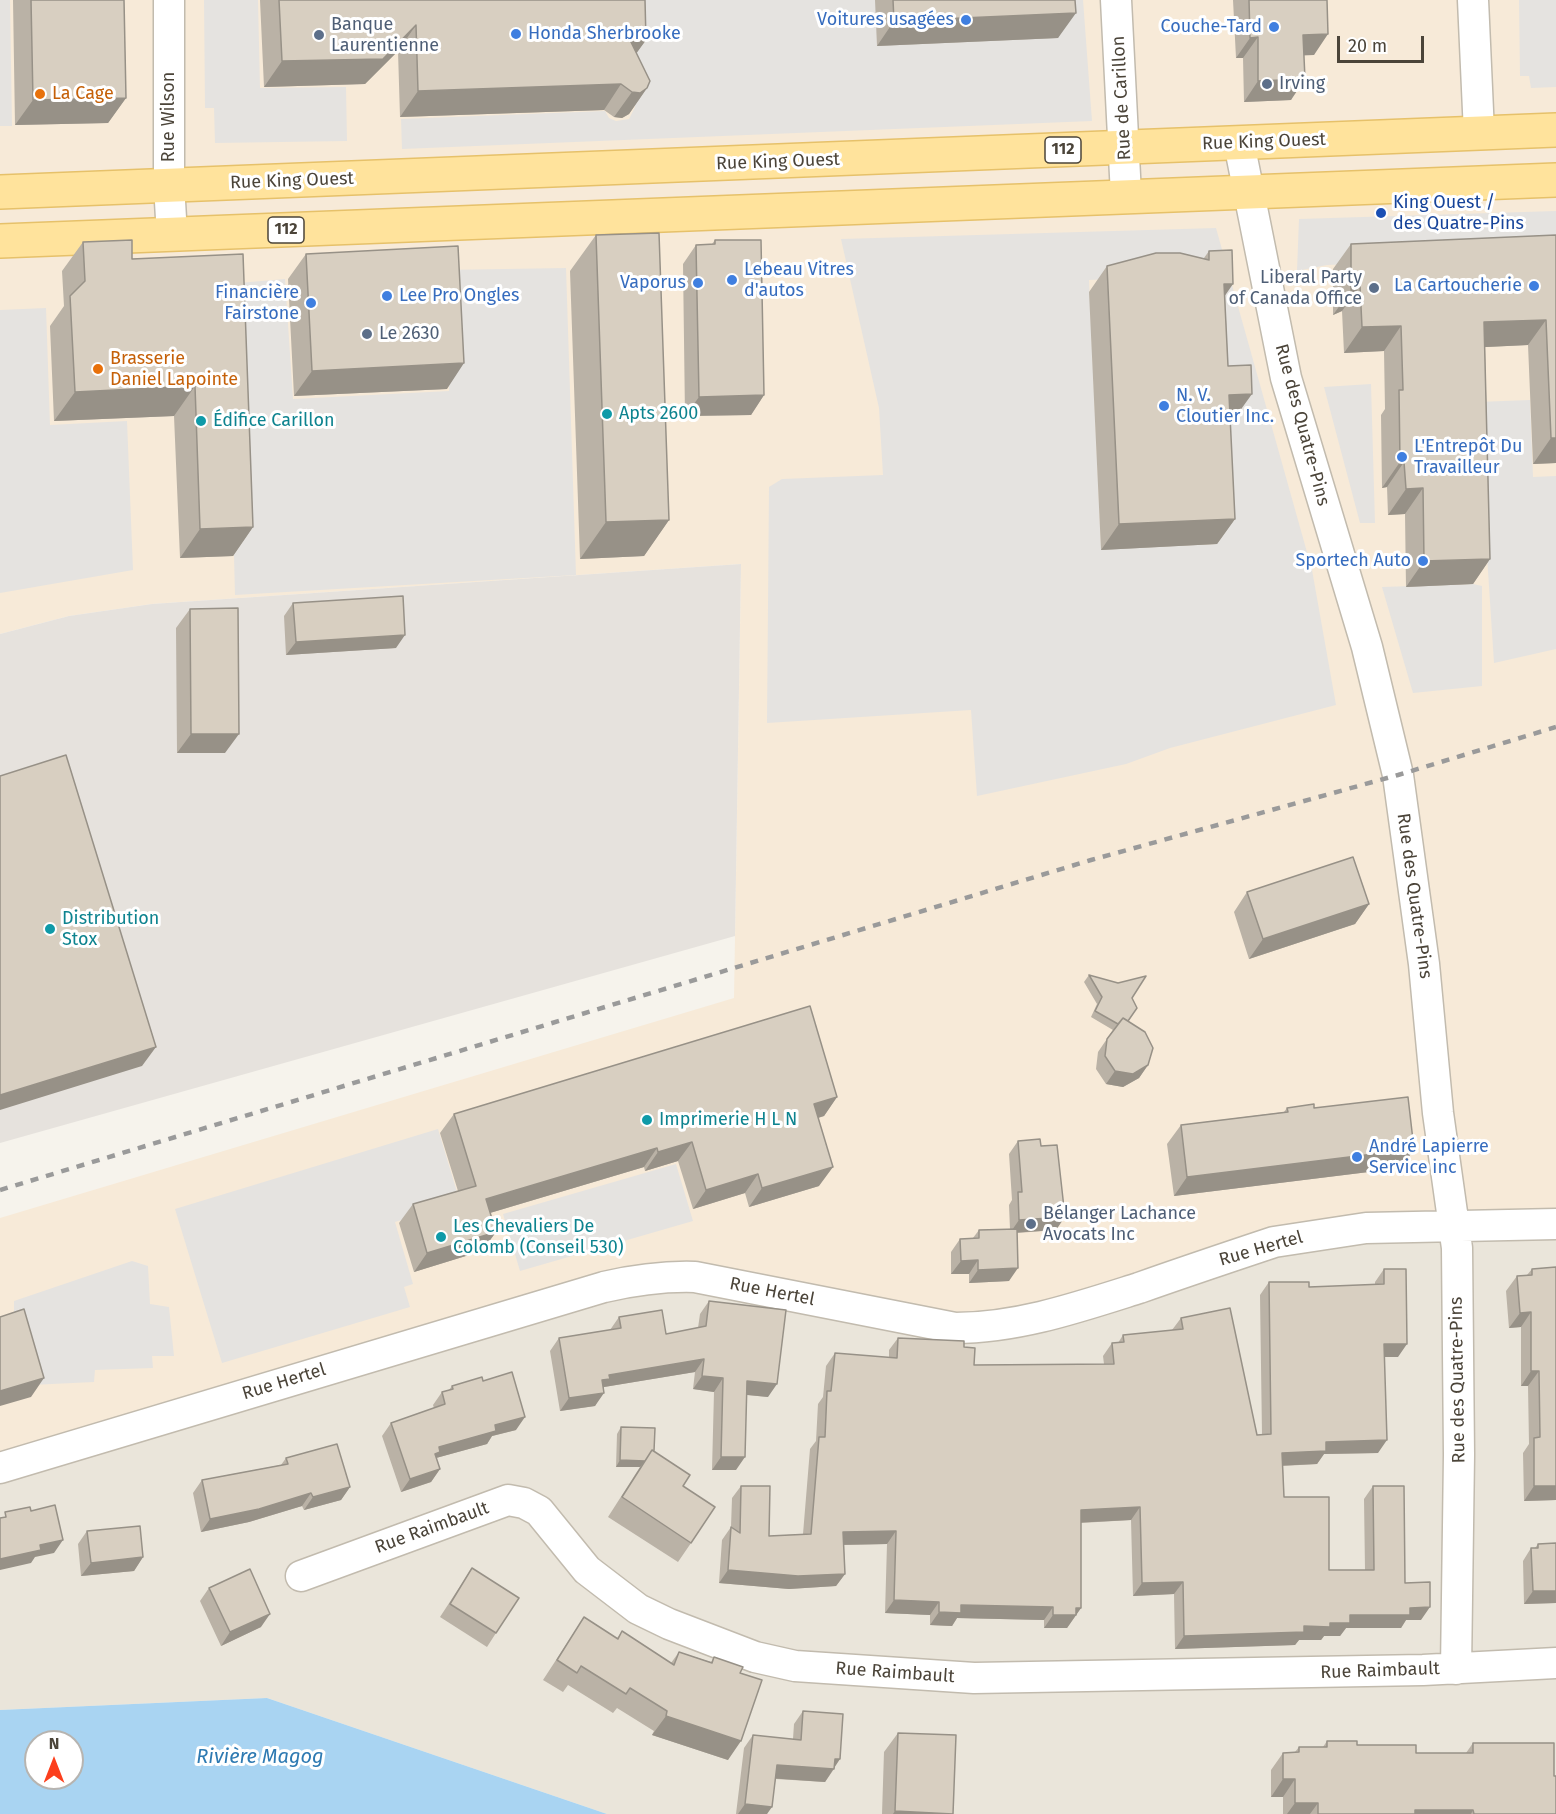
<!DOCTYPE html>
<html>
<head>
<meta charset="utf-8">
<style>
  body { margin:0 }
  #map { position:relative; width:1556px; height:1814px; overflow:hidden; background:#f6f3ec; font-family:"Fira Sans",sans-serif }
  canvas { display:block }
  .north { position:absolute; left:24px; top:1730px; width:60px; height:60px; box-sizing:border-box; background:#fff; border:2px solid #b7b4b0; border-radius:50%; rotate:0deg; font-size:16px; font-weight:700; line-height:24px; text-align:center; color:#4b4439 }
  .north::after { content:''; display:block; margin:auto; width:21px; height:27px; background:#fc3f1d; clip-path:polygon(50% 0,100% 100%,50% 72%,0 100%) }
  .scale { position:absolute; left:1337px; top:36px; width:87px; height:27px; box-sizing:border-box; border:3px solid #4b4439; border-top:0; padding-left:8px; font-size:18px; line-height:21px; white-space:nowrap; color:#4b4439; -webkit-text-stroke:4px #fff; paint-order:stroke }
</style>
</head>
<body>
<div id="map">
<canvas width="1556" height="1814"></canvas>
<div class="north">N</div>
<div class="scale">20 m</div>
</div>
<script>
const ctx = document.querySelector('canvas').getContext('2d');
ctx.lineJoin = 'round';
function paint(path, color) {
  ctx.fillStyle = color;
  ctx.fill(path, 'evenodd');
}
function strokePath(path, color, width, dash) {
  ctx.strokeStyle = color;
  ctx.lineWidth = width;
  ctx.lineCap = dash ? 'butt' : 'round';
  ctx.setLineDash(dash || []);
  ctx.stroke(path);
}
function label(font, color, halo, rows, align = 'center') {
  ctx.font = font + ' "Fira Sans",sans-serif';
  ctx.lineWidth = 6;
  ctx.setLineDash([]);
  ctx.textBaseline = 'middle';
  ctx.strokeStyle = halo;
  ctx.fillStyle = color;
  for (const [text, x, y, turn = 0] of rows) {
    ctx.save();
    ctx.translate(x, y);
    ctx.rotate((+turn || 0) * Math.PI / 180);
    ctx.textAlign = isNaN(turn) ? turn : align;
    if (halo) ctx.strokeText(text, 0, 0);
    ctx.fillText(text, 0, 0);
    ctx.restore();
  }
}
const residential = new Path2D(`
  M1556 1224V1814H607L267 1698 0 1710V1468L604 1287Z`);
const commercial = new Path2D(`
  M0 0H1556V1224L1366 1228 1012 1323 695 1277 0 1468V1218L734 998 741 564 152 604 69 616 0 634Z`);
const industrial = new Path2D(`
  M741 564 735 936 0 1143V634L69 616 152 604Z`);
const parking = new Path2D(`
  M0 0H10L12 126H0Z
  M204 0H258L260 88 346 87 347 141 215 143 214 108H205Z
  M632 0H1083L1092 121 402 149 401 119 605 111 609 118 616 121 629 119 635 107Z
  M1519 0H1556V87L1531 88 1529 76H1520Z
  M1556 211V256L1327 265 1297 271 1299 219Z
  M1216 228 1312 570 1336 705 1170 748 1126 764 977 796 971 710 767 723 769 487 782 479 883 475 879 408 841 239ZM1109 279 1217 544 1101 549 1089 280Z
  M566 268 576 575 235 595 227 284 285 279 293 399 449 391 443 270Z
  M46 308 50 425 127 421 133 570 0 593V310Z
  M1371 384 1375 523H1360L1324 387Z
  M1530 400 1533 477 1556 476V649L1494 663 1477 402Z
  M1473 584 1482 586V686L1413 693 1382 587Z
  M438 1129 460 1202 395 1222 413 1284 404 1287 410 1307 222 1363 175 1209Z
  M676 1164 693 1221 520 1271 503 1214Z
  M132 1261 148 1266 150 1304 169 1307 174 1356H152L153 1368 95 1370 94 1382 31 1385 14 1336V1301Z`);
const water = new Path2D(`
  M267 1698 607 1814H0V1710ZM36 1742H72V1778H36Z`);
const minor = new Path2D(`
  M169 0V185L172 235
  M1116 0 1126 195
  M1473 0 1479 133
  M1239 143 1286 378 1367 647 1398 775 1424 964 1438 1113 1457 1248 1459 1455 1456 1669
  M0 1468 604 1287C635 1280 664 1276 695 1277L955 1328C1018 1328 1079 1307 1139 1288 1184 1272 1229 1257 1274 1242L1366 1228 1556 1224
  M301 1576 508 1500 524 1503 539 1511 587 1570 638 1609 669 1624 755 1657 795 1666 974 1678 1423 1670 1556 1663`);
const primary = new Path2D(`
  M0 192 1556 130
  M0 241 1556 180`);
const rail = new Path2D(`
  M0 1190 1091 860 1398 775 1556 727`);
const wall = new Path2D(`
  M13 0H124L126 98 108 123 15 125Z
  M260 0H645L646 40 636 53 647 88 629 114 622 118 614 117 604 110 400 117 398 51 365 84 264 87Z
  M875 0H1075L1058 38 877 46Z
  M1233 0H1327L1314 55H1304L1291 100 1244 102 1243 58H1236Z
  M596 235 669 520 644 556 580 559 570 271Z
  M1556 235V463L1533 464 1528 345 1485 347 1490 559 1473 584 1406 587 1405 514 1388 515 1387 487 1382 488 1381 415 1385 409 1384 351 1344 353 1342 311 1333 315V269L1351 244Z
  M715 240 764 395 751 415 685 416 683 264 696 245 712 244Z
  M83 242 132 259 243 254 253 527 233 556 180 558 174 416 54 421 50 326 64 306 62 271Z
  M1209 251 1225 296 1228 366 1234 419 1230 420 1235 519 1217 544 1101 550 1089 292 1107 266 1204 258Z
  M306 254 447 389 294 396 288 279Z
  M293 603 396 648 286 655 284 616Z
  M190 609 225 753H177L176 628Z
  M1247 892 1369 904 1355 924 1249 959 1234 912Z
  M1089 975 1132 998 1128 1021 1148 1065 1139 1078 1123 1087 1106 1084 1096 1069 1098 1052 1113 1030 1091 1017 1097 1004 1084 982Z
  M837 1097 824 1116 818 1118 819 1186 749 1207 745 1193 693 1209 678 1161 645 1171 644 1167 490 1213 496 1232 482 1251 414 1272 399 1223 413 1204 458 1191 440 1133 454 1114Z
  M1287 1108H1314L1414 1149 1401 1168 1174 1196 1167 1144 1181 1125 1284 1112Z
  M1018 1141 1041 1146 1056 1230 1017 1233 1009 1281 969 1283V1274H951V1252L960 1239 973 1238 979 1230 1010 1229 1009 1205 1012 1200 1009 1154Z
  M1556 1267V1500L1524 1501 1523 1453 1529 1444 1528 1386H1521V1327L1509 1328 1506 1291 1517 1276 1527 1275 1532 1269Z
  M1384 1269 1398 1357H1384L1378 1453 1324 1454 1317 1464 1283 1466 1284 1497 1329 1570H1365L1364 1499 1373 1486 1405 1583 1421 1620H1406L1401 1628H1346L1340 1636H1324L1321 1640H1299L1295 1645 1175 1649 1174 1594 1133 1596 1131 1520 1081 1523V1608L1067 1628H1044V1620L957 1618 952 1626 930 1625V1615L885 1613 887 1544 844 1545 845 1574 836 1586 789 1589 719 1583 722 1540 731 1527 732 1498 741 1486 769 1536 803 1534 810 1449 816 1441 818 1404 823 1397 826 1366 835 1353 889 1358V1350L898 1338 964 1347 974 1365 1104 1364 1103 1356 1112 1343H1118L1123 1335 1172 1330 1181 1318 1257 1435H1262L1260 1295 1269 1282 1309 1287 1375 1285V1282Z
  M709 1301 768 1397 747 1395 736 1470H712L714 1392 693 1389 695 1372 604 1387 595 1406 560 1411 550 1351 559 1338 610 1330 619 1317 666 1334 698 1328 700 1314Z
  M483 1381 516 1430 492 1436 487 1444 436 1458 440 1469 431 1482 401 1492 382 1436 391 1423 434 1408 433 1405 442 1392 449 1390 452 1386Z
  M621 1427 654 1451 683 1486 691 1543 678 1562 608 1517 640 1467H616L617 1434Z
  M286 1458 350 1487 341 1500 304 1510 302 1506 249 1522 201 1532 193 1493 202 1480 281 1465Z
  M87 1531 143 1557 134 1571 81 1576 78 1544Z
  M1556 1543V1603L1524 1604 1523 1561 1531 1548H1535L1538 1544Z
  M472 1568 496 1633 487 1647 440 1617Z
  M209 1588 261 1627 221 1646 200 1601Z
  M584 1617 617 1638 622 1631 671 1663 679 1652 711 1662 714 1657 740 1673 728 1760 652 1735 654 1731 617 1708 613 1713 568 1685 563 1692 543 1680Z
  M803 1711 834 1767V1769L825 1782 776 1779 767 1814H736L744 1748 753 1735 793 1739 794 1724Z
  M898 1733 953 1814H882L884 1752Z
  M1327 1741 1416 1753H1466L1473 1743 1554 1776 1556 1814H1283V1797H1271V1770L1283 1753 1295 1752 1299 1747H1323Z`);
const shadedWall = new Path2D(`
  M1076 13 1058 38 877 46 894 21Z
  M416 25 398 51 365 84 264 87 282 61Z
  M1328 34 1314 55 1289 56 1303 35Z
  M1258 37 1243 58H1236L1250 38Z
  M630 40H646L628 65Z
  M1305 79 1291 100 1244 102 1258 81Z
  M621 84 604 110 400 117 418 91Z
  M647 88 629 114 622 118 614 117 632 92Z
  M126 98 108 123 15 125 33 100Z
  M1224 284H1233L1215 310Z
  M1360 286 1342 311 1333 315 1351 290Z
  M1546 320 1528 345 1466 348 1484 322Z
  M1401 326 1384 351 1344 353 1362 327Z
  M464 363 447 389 294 396 312 371Z
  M195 386 174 416 54 421 75 392Z
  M1252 394 1234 419 1211 421 1229 395Z
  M764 395 751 415 685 416 699 397Z
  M1551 438H1556V463L1533 464Z
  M1400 462H1404L1387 487 1382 488Z
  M1423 488 1405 514 1388 515 1406 489Z
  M1235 519 1217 544 1101 550 1119 524Z
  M669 520 644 556 580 559 606 522Z
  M253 527 233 556 180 558 200 529Z
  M1490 559 1473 584 1406 587 1424 561Z
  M405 635 396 648 286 655 296 642Z
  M191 734H239L225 753H177Z
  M1369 904 1355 924 1249 959 1263 939Z
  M156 1047 142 1066 0 1110V1095Z
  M1148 1065 1139 1078 1123 1087 1106 1084 1115 1071Z
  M837 1097 824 1116 801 1123 814 1104Z
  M692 1142 678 1161 645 1171 658 1152Z
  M657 1148 644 1167 473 1218 486 1199Z
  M1414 1149 1401 1168 1174 1196 1187 1177Z
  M833 1167 819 1186 749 1207 762 1188Z
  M758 1174 745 1193 693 1209 706 1190Z
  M1065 1217 1056 1230 1010 1233 1019 1220Z
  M496 1232 482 1251 414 1272 427 1253Z
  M978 1260 969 1274H951L961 1261Z
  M1018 1268 1009 1281 969 1283 978 1270Z
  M1531 1312 1521 1327 1509 1328 1520 1313Z
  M1384 1344H1407L1398 1357H1375Z
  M704 1359 695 1372 604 1387 601 1392 602 1380 609 1375Z
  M1531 1371H1539L1528 1386H1521Z
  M702 1376 723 1378 714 1392 693 1389Z
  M44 1378 31 1397 0 1406V1391Z
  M747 1381 777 1384 768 1397 738 1394Z
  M604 1393 595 1406 560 1411 569 1398Z
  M525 1417 516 1430 492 1436 487 1444 436 1458 426 1467 439 1447 495 1425Z
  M1387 1440 1378 1453 1324 1454 1317 1464 1273 1466 1282 1453 1326 1442Z
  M721 1457H745L736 1470H712Z
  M620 1460 645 1461 640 1467H616Z
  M440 1469 431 1482 401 1492 410 1479Z
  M1534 1486H1556V1500L1524 1501Z
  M350 1487 341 1500 304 1510 313 1497Z
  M311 1493 302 1506 249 1522 201 1532 210 1519Z
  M1140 1507 1131 1520 1072 1523 1081 1510Z
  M896 1531 887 1544 834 1545 843 1532Z
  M63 1540 54 1553 35 1557 31 1563 0 1570V1559L40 1545Z
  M143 1557 134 1571 81 1576 91 1563Z
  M728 1570 845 1574 836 1586 789 1589 719 1583Z
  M1183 1582 1174 1594 1133 1596 1142 1583Z
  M1533 1591H1556V1603L1524 1604Z
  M894 1600 939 1602 930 1615 885 1613Z
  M961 1605 1053 1607 1044 1620 957 1618 952 1626 930 1625 939 1612Z
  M1430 1607 1421 1620H1406L1401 1628H1346L1340 1636H1324L1321 1640H1299L1295 1645 1175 1649 1184 1636 1304 1626 1330 1623 1350 1615 1410 1608Z
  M1076 1608H1081L1067 1628H1044L1053 1615Z
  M270 1614 261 1627 221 1646 230 1632Z
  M666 1716 741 1741 728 1760 652 1735Z
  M835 1759H840L825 1782 768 1778 777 1765Z
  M1283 1779H1295L1283 1797H1271Z
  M1295 1803H1318L1310 1814H1287Z
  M745 1804 772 1807 767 1814H738Z
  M1415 1810H1473L1471 1814H1412Z
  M895 1811 952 1814H893Z`);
const building = new Path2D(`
  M31 0H124L126 98 33 100Z
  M279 0H645L646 40H630L650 81 647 88 640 93 632 92 621 84 418 91 416 25 383 59 282 61Z
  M893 0H1075L1076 13 894 21Z
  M1249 0H1327L1328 34 1303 35 1305 79 1258 81V37L1250 38Z
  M659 233 669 520 606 522 596 235Z
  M1556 235V438H1551L1546 320 1484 322 1490 559 1424 561 1423 488 1406 489 1404 462H1400L1399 390H1403L1401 326 1362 327 1360 286 1351 290V244Z
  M132 240V259L243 254 253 527 200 529 195 386 75 392 70 296 85 281 83 242Z
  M715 240H761L764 395 699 397 696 245 715 244Z
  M458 246 464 363 312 371 306 254Z
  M1232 250 1233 284H1224L1228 366 1251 365 1252 394 1229 395 1235 519 1119 524 1107 266 1156 253H1180L1209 260V251Z
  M403 596 405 635 296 642 293 603Z
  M238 608 239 734H191L190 609Z
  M66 755 156 1047 0 1095V776Z
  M1353 857 1369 904 1263 939 1247 892Z
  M1089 975 1118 983 1146 976 1132 998 1137 1008 1128 1021 1123 1018 1118 1024 1095 1011 1102 997Z
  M810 1006 837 1097 814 1104 833 1167 762 1188 758 1174 706 1190 692 1142 658 1152 657 1148 486 1199 496 1232 427 1253 413 1204 476 1186 454 1114Z
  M1123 1018 1145 1032 1153 1048 1148 1065 1133 1074 1115 1071 1105 1056 1107 1039Z
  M1408 1097 1414 1149 1187 1177 1181 1125 1288 1112 1287 1108 1314 1104V1108Z
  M1040 1139 1041 1146 1057 1145 1065 1217 1019 1220 1018 1192H1022L1018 1141Z
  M1017 1229 1018 1268 978 1270V1260L961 1261 960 1239 979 1238V1230Z
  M1556 1267V1486H1534V1438L1540 1437 1539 1371H1531V1312L1520 1313 1517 1276 1532 1275V1269Z
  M1384 1269H1406L1407 1344H1384L1387 1440 1326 1442V1451L1282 1453 1284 1497H1329V1570H1374L1373 1486H1404L1405 1583 1430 1582V1607L1410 1608V1615H1350V1623H1330V1627L1304 1626V1632L1184 1636 1183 1582 1142 1583 1140 1507 1081 1510V1608H1076V1615H1053V1607L961 1605V1613L939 1612V1602L894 1600 896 1531 843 1532 845 1574 798 1576 728 1570 731 1527 740 1533 741 1486H770L769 1536 811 1534 819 1437H825L827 1391H831L835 1353 897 1358 898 1338 964 1341V1347L975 1348 974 1365 1114 1364 1112 1343 1124 1342 1123 1335 1183 1329 1181 1318 1230 1308 1257 1435 1271 1434 1269 1282H1309V1287L1384 1284Z
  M709 1301 786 1310 777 1384 747 1381 745 1457H721L723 1378 702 1376 704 1359 609 1375 610 1379 602 1380 604 1393 569 1398 559 1338 621 1328 619 1317 662 1310 666 1334 706 1326Z
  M24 1309 44 1378 0 1391V1317Z
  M512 1372 525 1417 495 1425 496 1431 439 1447 440 1452 435 1454 440 1469 410 1479 391 1423 445 1404 442 1392 453 1389 452 1386 482 1377 483 1381Z
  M621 1427 655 1428 654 1451 652 1450 645 1461 620 1460Z
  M337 1444 350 1487 313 1497 311 1493 259 1509 210 1519 202 1480 288 1464 286 1458Z
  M652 1450 690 1475 683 1486 715 1507 691 1543 622 1497Z
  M55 1505 63 1540 40 1545 41 1550 0 1559V1518L6 1517 5 1512 30 1507 31 1511Z
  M140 1526 143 1557 91 1563 87 1531Z
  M1556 1543V1591H1533L1531 1548H1538V1544Z
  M472 1568 519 1598 496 1633 450 1604Z
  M250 1569 270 1614 230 1632 209 1588Z
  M584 1617 618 1639 622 1631 674 1665 679 1652 712 1663 714 1657 743 1667 740 1673 762 1680 741 1741 666 1716 667 1711 630 1688 626 1694 581 1666 577 1673 557 1660Z
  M803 1711 843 1714 840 1759H835L834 1769 777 1765 772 1807 745 1804 753 1735 801 1740Z
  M898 1733 956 1735 953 1814 895 1811Z
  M1327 1741H1357V1745H1416V1753H1473V1743H1554V1776H1556V1814H1474L1473 1810H1415V1814H1318V1803H1295V1779H1283V1753L1299 1752V1747H1327Z`);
const markers = [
  [966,20,6,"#3f7fe0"],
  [1274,27,6,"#3f7fe0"],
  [516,34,6,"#3f7fe0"],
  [319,35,6,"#5c6f8a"],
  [1267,84,6,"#5c6f8a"],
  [40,94,6,"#e8710a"],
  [1381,213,6,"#1a4fb4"],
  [732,280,6,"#3f7fe0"],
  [698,283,6,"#3f7fe0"],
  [1534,286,6,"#3f7fe0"],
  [1374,288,6,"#5c6f8a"],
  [387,296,6,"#3f7fe0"],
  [311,303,6,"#3f7fe0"],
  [367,334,6,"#5c6f8a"],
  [98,369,6,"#e8710a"],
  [1164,406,6,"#3f7fe0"],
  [607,414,6,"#0f9aa8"],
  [201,421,6,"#0f9aa8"],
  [1402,457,6,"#3f7fe0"],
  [1423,561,6,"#3f7fe0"],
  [50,929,6,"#0f9aa8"],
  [647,1120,6,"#0f9aa8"],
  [1357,1157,6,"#3f7fe0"],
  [1031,1224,6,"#5c6f8a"],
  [441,1237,6,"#0f9aa8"]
];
const shields = [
  [1063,150,36],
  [286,230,36]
];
const shieldNames = [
  ["112",1063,150],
  ["112",286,230]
];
const shopNames = [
  ["Voitures usagées",954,20],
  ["Couche-Tard",1262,27],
  ["Honda Sherbrooke",528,34,"left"],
  ["Lebeau Vitres",744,270,"left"],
  ["d'autos",744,291,"left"],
  ["Vaporus",686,283],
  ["La Cartoucherie",1522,286],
  ["Financière",299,293],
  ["Fairstone",299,314],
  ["Lee Pro Ongles",399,296,"left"],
  ["N. V.",1176,396,"left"],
  ["Cloutier Inc.",1176,417,"left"],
  ["L'Entrepôt Du",1414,447,"left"],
  ["Travailleur",1414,468,"left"],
  ["Sportech Auto",1411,561],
  ["André Lapierre",1369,1147,"left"],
  ["Service inc",1369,1168,"left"]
];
const serviceNames = [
  ["Banque",331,25],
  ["Laurentienne",331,46],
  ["Irving",1279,84],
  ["Liberal Party",1362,278,"right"],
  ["of Canada Office",1362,299,"right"],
  ["Le 2630",379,334],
  ["Bélanger Lachance",1043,1214],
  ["Avocats Inc",1043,1235]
];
const foodNames = [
  ["La Cage",52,94],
  ["Brasserie",110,359],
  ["Daniel Lapointe",110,380]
];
const streetNames = [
  ["Rue de Carillon",1122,98,-93],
  ["Rue Wilson",169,117,-90],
  ["Rue King Ouest",1264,142,-2],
  ["Rue King Ouest",778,162,-2],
  ["Rue King Ouest",292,181,-2],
  ["Rue des Quatre-Pins",1302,425,75],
  ["Rue des Quatre-Pins",1414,896,82],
  ["Rue Hertel",1261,1249,-16],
  ["Rue Hertel",772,1292,11],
  ["Rue des Quatre-Pins",1458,1380,-91],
  ["Rue Hertel",284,1382,-17],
  ["Rue Raimbault",432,1528,-20],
  ["Rue Raimbault",1380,1671,-2],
  ["Rue Raimbault",895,1673,4]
];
const transitNames = [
  ["King Ouest /",1393,203],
  ["des Quatre-Pins",1393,224]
];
const cultureNames = [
  ["Apts 2600",619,414],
  ["Édifice Carillon",213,421],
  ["Distribution",62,919],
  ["Stox",62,940],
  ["Imprimerie H L N",659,1120],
  ["Les Chevaliers De",453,1227],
  ["Colomb (Conseil 530)",453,1248]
];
const waterNames = [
  ["Rivière Magog",260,1757]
];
paint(residential, '#eae5da');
paint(commercial, '#f7ead8');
paint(industrial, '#e6e2dd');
paint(parking, '#e5e3e0');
paint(water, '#a9d4f2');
strokePath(minor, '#c2bbae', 33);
strokePath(primary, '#e6c16a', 36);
strokePath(minor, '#fff', 30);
strokePath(primary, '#ffe39c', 33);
strokePath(rail, '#9a9a9a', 4.5, [8, 8]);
paint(wall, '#bab2a6');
paint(shadedWall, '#979187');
paint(building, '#d8cfc1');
strokePath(building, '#979187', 1.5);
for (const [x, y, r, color] of markers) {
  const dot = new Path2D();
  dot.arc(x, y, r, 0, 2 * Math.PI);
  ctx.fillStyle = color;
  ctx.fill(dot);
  strokePath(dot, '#fff', 2);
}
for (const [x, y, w] of shields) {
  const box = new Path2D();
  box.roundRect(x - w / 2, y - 13, w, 26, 4.5);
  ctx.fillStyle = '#fff';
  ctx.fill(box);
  strokePath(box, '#4b4439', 1.5);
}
label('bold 16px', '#4b4439', null, shieldNames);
label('18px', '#366cbe', '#fff', shopNames, 'right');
label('18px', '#4e5e75', '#fff', serviceNames, 'left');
label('18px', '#c56008', '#fff', foodNames, 'left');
label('18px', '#4b4439', '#fff', streetNames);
label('18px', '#164399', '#fff', transitNames, 'left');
label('18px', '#0d838f', '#fff', cultureNames, 'left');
label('italic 20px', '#2e7ab2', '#fff', waterNames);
</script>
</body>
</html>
